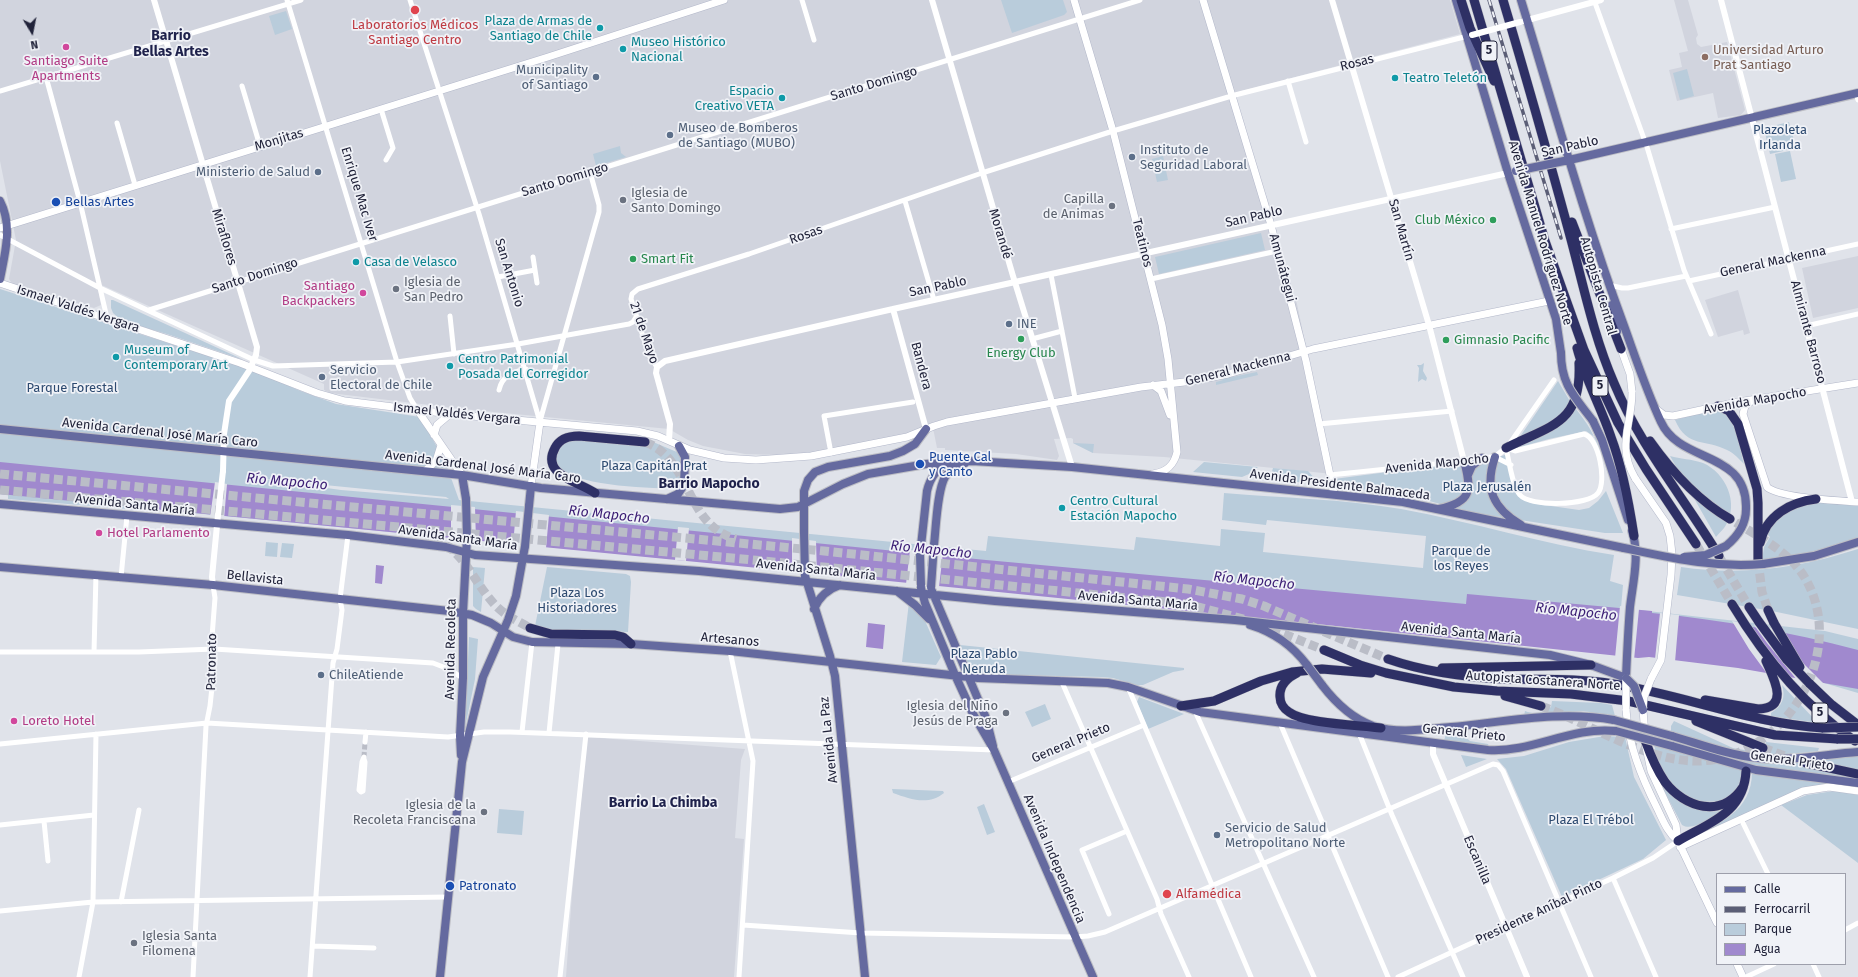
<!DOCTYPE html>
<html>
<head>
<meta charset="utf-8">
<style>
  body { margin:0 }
  #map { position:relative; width:1858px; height:977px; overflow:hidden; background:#e0e3ea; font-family:"Fira Sans",sans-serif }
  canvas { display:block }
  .legend { position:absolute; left:1716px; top:873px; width:130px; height:92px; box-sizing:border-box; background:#f0f2f7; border:1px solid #9d9fab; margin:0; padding:5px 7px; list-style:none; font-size:12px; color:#21233a }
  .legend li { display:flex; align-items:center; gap:8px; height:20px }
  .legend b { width:20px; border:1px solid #9d9fab }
  .north { position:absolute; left:12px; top:12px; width:40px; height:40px; -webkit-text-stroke:3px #f0f2f7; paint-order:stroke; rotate:170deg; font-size:11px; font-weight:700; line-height:16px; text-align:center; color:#21233a }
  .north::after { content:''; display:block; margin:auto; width:14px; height:18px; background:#21233a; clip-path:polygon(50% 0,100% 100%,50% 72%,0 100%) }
</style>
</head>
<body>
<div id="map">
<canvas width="1858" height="977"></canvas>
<ul class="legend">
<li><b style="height:5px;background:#656a9f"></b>Calle</li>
<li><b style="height:5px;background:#5b5e76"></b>Ferrocarril</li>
<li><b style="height:11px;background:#b9ccdb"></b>Parque</li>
<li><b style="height:11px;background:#a089ce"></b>Agua</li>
</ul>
<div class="north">N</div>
</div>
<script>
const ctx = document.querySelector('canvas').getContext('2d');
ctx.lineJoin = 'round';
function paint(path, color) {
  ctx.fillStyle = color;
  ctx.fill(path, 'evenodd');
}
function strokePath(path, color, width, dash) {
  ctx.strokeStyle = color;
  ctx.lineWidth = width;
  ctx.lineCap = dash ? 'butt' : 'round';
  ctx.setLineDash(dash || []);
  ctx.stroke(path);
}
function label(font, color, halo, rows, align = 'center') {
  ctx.font = font + ' "Fira Sans",sans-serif';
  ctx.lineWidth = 3.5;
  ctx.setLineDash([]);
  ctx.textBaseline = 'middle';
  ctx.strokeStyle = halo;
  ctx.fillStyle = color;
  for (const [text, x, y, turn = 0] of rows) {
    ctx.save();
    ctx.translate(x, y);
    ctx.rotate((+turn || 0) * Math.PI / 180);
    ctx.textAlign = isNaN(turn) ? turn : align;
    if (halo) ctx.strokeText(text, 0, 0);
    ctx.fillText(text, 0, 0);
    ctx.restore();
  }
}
const built = new Path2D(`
  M0 0H1450L1460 34 1234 93 1297 304 1333 474 1164 457 1093 453 1073 443V439L1071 438 1054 439 1059 456 1057 460 1016 454 945 450V448H937L933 428 900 437 809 453 777 455 745 454 703 446 688 440 669 429 463 409 330 393 324 390V384L97 283 101 305 94 308 13 285 9 279 16 240 0 161Z
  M1674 0H1688L1698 35 1696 38 1697 44 1701 47 1727 42 1745 110 1741 115 1718 118 1713 93 1677 101 1669 70 1682 67 1679 53 1688 51Z
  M1858 256V308L1813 318 1802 268Z
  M1738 290 1750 333 1744 335 1743 330 1718 337 1705 300Z
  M587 737 745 749 741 760 735 838 744 839 734 977H566L572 894Z`);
const green = new Path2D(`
  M1001 0H1063L1067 12 1064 15 1012 33Z
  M286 11 292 29 275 35 269 16Z
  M1687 69 1694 96 1680 100 1673 73Z
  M1789 122 1796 148 1770 154 1764 128Z
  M620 146 621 153 626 157 596 166 593 154Z
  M1790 151 1796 179 1781 182 1775 154Z
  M1163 156 1168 180 1157 182 1152 159Z
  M1261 233 1265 250 1159 274 1155 257Z
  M0 289 258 372 298 390 336 404 420 417 445 461 459 500 986 551 988 536 1134 550 1136 537 1220 546 1221 529 1265 533 1263 552 1423 568 1426 536 1267 520 1266 525 1222 520 1224 493C1282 498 1343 499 1401 509 1473 522 1542 544 1614 555L1610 581 1623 585 1621 608 1825 631 1858 639V693L1824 683 1761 670 1655 657 820 573 140 508V510L8 499V495L0 494ZM254 478 446 497 449 499 341 490Z
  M111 300H113L244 360 167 334 122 321 113 313 111 308Z
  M1424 363 1423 371 1427 378 1426 381 1422 379 1418 382 1419 368 1417 365H1421Z
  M1257 372 1258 375 1216 385V382L1223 380 1222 379Z
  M1558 381 1571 403 1555 421 1519 438Z
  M1575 408C1591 427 1597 440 1604 464L1596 438 1586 431 1549 439 1513 449 1557 428Z
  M1711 410C1736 408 1739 446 1744 464 1739 459 1734 453 1727 450 1706 439 1687 448 1675 420Z
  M646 439 684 455V489C649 488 586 487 558 469L555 457 563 443 576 440Z
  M1073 443 1094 444 1093 453Z
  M1508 454 1515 487 1530 503 1579 510 1589 508 1598 501 1606 491 1623 533H1605L1481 514 1455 508 1422 499 1337 485 1334 479 1495 458Z
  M1670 456C1680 459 1692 459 1703 463 1726 473 1739 503 1726 525 1724 529 1719 533 1716 537Z
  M1204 462 1258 467 1249 474 1242 477 1193 472Z
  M1273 468 1308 471 1319 483 1279 481 1274 479 1271 475Z
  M1815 502 1858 506V537L1808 554 1762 561 1764 547 1770 537 1767 534C1781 512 1791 509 1815 502Z
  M266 542 278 543 277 557 265 556Z
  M282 543 294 544 292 558 280 557Z
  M1858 549V629L1772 611 1677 595 1681 567C1743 576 1799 568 1858 549Z
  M473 567 485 568 481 612 476 609 473 606Z
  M547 567 626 574 630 576 631 582 628 632 552 630 535 626Z
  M909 602 922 614 941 657 936 665 902 662Z
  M469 637 478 639 475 679 465 728Z
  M960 645 1184 668V670L1173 672 1143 685H1137L1113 678 1102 677 974 674 971 672Z
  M1782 685 1818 723 1771 716V713C1782 706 1786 698 1782 685Z
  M1139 697 1184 714 1148 729 1137 702Z
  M1552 701 1601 703 1612 705 1615 716 1583 711 1524 716 1525 711C1536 715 1542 713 1551 707Z
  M1045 704 1051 719 1032 727 1025 712Z
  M1674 721 1733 748 1761 753 1763 750 1770 748 1765 746 1766 742 1819 748 1818 751C1800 753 1781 755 1763 755 1732 753 1700 740 1671 731V726Z
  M1457 730 1470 741 1488 744 1489 746 1444 740 1447 732Z
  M1605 736 1625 737 1634 777 1666 840 1643 859 1562 897 1506 769 1497 759 1524 756 1569 742Z
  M1677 741 1741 760 1760 762 1858 756V779L1761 767 1678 743Z
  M1654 745 1744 769 1742 783 1726 801 1698 802 1681 792 1667 779 1659 764Z
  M1461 755 1487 759 1466 767Z
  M1752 772 1846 784 1858 787V789L1819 786 1687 840C1718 824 1752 812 1752 772Z
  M1659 781C1680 801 1692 814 1722 811 1712 817 1693 832 1682 825Z
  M892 789 943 791 944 793C928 806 910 799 893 793Z
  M1834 791 1858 795V863L1781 805 1807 795Z
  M984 804 995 832 987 835 977 807Z
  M499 809 524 811 522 835 497 833Z`);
const water = new Path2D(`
  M0 462 986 560 1466 604 1467 594 1652 611V613C1722 620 1790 632 1858 650V689L1738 668 1649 657 1638 658 1317 624 789 571 0 494Z
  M376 565 384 566 382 584 375 583Z
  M868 623 885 625 883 649 866 647Z`);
const pier = new Path2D(`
  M215 482 227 484 224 519 210 517Z
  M451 505 475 507 476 541 451 538Z
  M516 511 549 515 546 548 513 545Z
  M678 527 689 528 686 561 675 560Z
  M792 538 816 541 817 575 792 573Z
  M910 550 943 553 939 587 906 584Z
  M1620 606 1639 609 1634 660 1615 658Z
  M1660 613 1679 615 1675 662 1655 659Z
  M1732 621 1750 624 1761 641 1792 679 1768 675 1749 649Z
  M1754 625 1782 630 1802 662 1825 685 1797 680 1767 643Z`);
const minorTunnel = new Path2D(`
  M364 757 365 742`);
const motorwayTunnel = new Path2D(`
  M645 442C693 460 684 525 736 539
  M0 474 824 551 1188 589 1242 599 1264 606 1388 659
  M0 490 764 561 1187 604 1247 620
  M422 533C465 547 469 577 496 606 506 616 518 621 530 628
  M1696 544 1732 604
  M1720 558 1749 607
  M1758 560 1762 592 1768 610
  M1259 624 1324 650
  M1541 706C1591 724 1644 761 1697 761 1783 761 1850 654 1805 578 1789 551 1757 536 1730 519
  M1763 748 1793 759`);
const minor = new Path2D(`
  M287 0 397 362 410 398 418 411
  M410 0 479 214 540 422
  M802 0 814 40
  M1594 0 1647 147 1684 270 1711 334
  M46 77 80 202 107 318
  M1288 81 1306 142
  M242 86 260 146
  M0 91 301 0
  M1856 94 1858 100
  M381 109 393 148 386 160
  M117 123 135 185
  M905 201 934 300
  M1671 229 1775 207
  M0 235 100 288 254 360 273 366 397 362 518 344 629 324 633 322 636 317
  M533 257 537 283
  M1051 275 1075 398
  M498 277 535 270
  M1151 279 1277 251
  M1689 281 1858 244
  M1609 285 1622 288H1628L1686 276
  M149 310 1140 0
  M450 316 454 354
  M1806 326 1858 314
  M1032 339 1062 331
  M657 367 649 355 631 299 632 294 638 289 749 254 982 173 1113 131 1235 95 1468 36
  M499 390C502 376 512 372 526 369
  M540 421 599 212V205L590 172
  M1319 424 1452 411
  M1584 434C1599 438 1607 482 1598 493 1588 506 1530 507 1520 495 1512 486 1509 460 1506 448L1515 451Z
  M1508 446 1554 380
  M831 453 824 416 913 402
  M1495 457 1511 465
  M1330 475 1464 461
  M121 577 127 516
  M730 651 753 761 739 977
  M0 652H139L214 649 433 663 446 668 463 678
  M94 652 96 574
  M1061 680 1157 899 1161 914 1189 977
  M1128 687 1251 977
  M1195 711 1314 977
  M1280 723 1388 977
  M522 732 532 642
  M549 733 558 644
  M1359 733 1392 815 1463 977
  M365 742 366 732
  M0 744 207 723 448 737 484 732H510L994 750
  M364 759 365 762 363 791 361 792 359 790 362 762 364 757
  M1008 782 1144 725
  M1741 819 1768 874
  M44 821 48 861
  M0 825 94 815
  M1613 878 1656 977
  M121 902 139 810
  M0 911 93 902 448 897
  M1109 914 1082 850 1127 831
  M743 925 861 933 1075 937 1088 936 1105 932 1493 764 1498 765 1503 771 1591 977
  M1845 930 1858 923
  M313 946 374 948
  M1813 964 1819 977
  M79 977 93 902 96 734
  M193 977 206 726 210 706 215 659 212 637 215 598 213 585
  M310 977 333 663 337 649 342 610 340 599 348 535
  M560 977 586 734
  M1398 977 1613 878 1653 858 1678 841
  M1746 977 1774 964`);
const tertiary = new Path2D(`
  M154 0 257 347 256 355 249 371 229 401 224 434 223 471
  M932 0 1013 276 1072 467
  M1332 0 1429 325 1464 461 1495 457 1506 448
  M1721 0 1852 502
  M1524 21 1601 0
  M893 309 926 429
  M669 440 670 424 656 373 657 367 665 361 893 309 1508 173
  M213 585 212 577 218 515
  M1435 743 1433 747V754L1527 977`);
const secondary = new Path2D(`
  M1074 0 1113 131 1162 325 1168 359 1177 452C1174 466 1166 472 1153 474
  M1203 0 1271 225 1306 361 1334 494
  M0 228 548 57 724 0
  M0 283 240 363 317 393 345 401 450 414 637 431 658 436 690 450 724 458 756 460 811 456 907 437 934 426 947 422 1141 387 1193 381 1228 374 1313 349 1549 301
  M1621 349 1630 374 1632 392
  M1153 385 1161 391 1170 415
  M1753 400 1745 406 1743 414 1767 487C1779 498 1840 501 1858 502
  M1656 409 1664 415 1673 416 1738 402 1858 383
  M418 411 462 475
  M434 435 437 425 450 414
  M425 471 436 461 441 445
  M1635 478 1666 523 1670 536 1672 554 1671 575 1661 660 1651 679
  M531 486 540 422
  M1626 709C1628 744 1641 776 1657 808 1663 820 1667 832 1678 841
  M1643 710 1646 747 1651 771 1676 825 1678 841 1717 923
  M1680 847 1803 791 1829 787 1858 791
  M1737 964 1743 977`);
const primary = new Path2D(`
  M1456 0 1508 173 1556 319 1561 353
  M1521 0C1554 108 1584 217 1623 323 1635 356 1646 390 1661 422 1680 464 1748 450 1746 509 1746 524 1737 537 1726 546
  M1565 161 1858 93
  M0 201C13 226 5 253 0 279
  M1612 305 1617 331
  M1593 421 1602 440 1628 520
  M0 429 462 475 541 488 780 509 798 507 843 484 868 474 926 464 972 461 1072 467 1403 502 1624 548
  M1495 457C1484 489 1493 508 1521 525
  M462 475 466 499
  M1468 475 1472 466 1482 458
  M667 499 678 494 684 485 685 457 679 446
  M0 504 348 535 446 547 475 555 699 571 995 601 1235 620 1550 655 1591 665 1626 678C1627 655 1628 631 1630 607 1633 582 1640 555 1632 531
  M529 506 531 486
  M1439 509C1472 502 1472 490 1464 461
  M804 533V491L808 480 815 472 828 467 890 456 903 451 915 444 926 429
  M934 545C936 528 937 491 945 477 950 469 957 465 965 463
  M920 555 927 491C930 478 938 467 950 462
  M1763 564 1814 556 1858 542
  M0 567 213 585 449 611 472 615 491 623 513 637 532 642 631 644 730 651 978 678 1108 683 1128 687 1200 712 1488 750C1532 753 1571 726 1616 731
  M805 576 830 656 835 676 865 977
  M921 588 925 603 955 675 973 714 994 750 1093 977
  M897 591 915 605 929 619
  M932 591 986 718 993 746
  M814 609C819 597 828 589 840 585
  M1250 625C1273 632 1292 645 1307 665
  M1322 685C1335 702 1351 718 1373 726 1398 734 1426 729 1451 727 1505 722 1561 710 1614 720
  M1672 736C1700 744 1728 755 1758 758 1788 762 1827 754 1858 752
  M1672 746 1756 770 1858 783
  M461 755 460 736 463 678V613L467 537
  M440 977 462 762 483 677 508 620 516 596 525 546`);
const motorway = new Path2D(`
  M1461 0 1470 28 1494 81
  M1474 0 1545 241 1584 350 1618 423 1646 469 1696 544
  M1503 0C1526 77 1548 155 1569 232 1583 283 1593 335 1614 383 1640 446 1684 498 1719 556
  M1572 222 1621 349
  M1577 348C1585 379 1601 407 1611 437 1623 469 1629 503 1634 536
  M1718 406 1729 411 1738 424 1757 489 1758 503V560
  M1650 441C1672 472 1697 500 1730 519
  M1506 448C1551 425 1582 424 1579 363
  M595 493C580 482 540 475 555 448 560 438 569 436 579 436L645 442
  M1760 543C1766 515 1791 502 1816 499
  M1732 604C1764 657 1803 705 1855 741
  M1749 607 1759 622
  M1768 610 1774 623
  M530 628 551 634 615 635 623 637 631 644
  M1324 650 1360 665 1386 673 1454 687 1497 691 1571 694 1628 701 1775 735 1838 739
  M1388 659C1425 672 1464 677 1504 679 1540 680 1577 678 1613 684 1685 695 1749 723 1823 728
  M1442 668 1591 665
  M1297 673C1287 678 1279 685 1280 697 1280 703 1284 709 1289 712 1305 724 1359 725 1381 728
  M1809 683 1831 704 1858 725
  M1505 696 1541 706
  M1705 700 1758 709C1791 708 1773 677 1766 661
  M1181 706 1214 701 1261 681 1292 672 1322 669 1371 673
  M1696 721 1763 748
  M1645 740C1650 754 1656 769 1665 782 1685 808 1722 819 1743 787
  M1806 763 1858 774
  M1678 841C1709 823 1744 813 1746 771`);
const rail = new Path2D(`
  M1489 0 1561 238`);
const tertiaryBridge = new Path2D(`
  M1472 35 1520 22
  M218 515 223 471`);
const secondaryBridge = new Path2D(`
  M1632 392C1632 426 1616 445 1635 478
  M1626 678V709
  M1643 708 1644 697 1651 679`);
const primaryBridge = new Path2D(`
  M1516 171 1564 161
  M1561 353C1561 385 1575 397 1593 421
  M466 499 467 537
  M804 533 805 574
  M525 546 529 506
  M1624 548C1672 558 1713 568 1763 564
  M920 555 921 585
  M1684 557 1706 555 1726 546
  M931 587 934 545
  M1307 665 1322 685
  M1626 678 1634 686 1643 710
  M1614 720 1672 736
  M1616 731 1672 746`);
const motorwayBridge = new Path2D(`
  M1759 622 1787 660 1809 683
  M1774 623 1800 667
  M1823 728 1858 727
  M1838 739H1858`);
const markers = [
  [415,10,5,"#e0444e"],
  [600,28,4,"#0f9aa8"],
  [66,47,4,"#d1479c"],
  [623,49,4,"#0f9aa8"],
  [1705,57,4,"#8d6e63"],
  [596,77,4,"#5c6f8a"],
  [1395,78,4,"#0f9aa8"],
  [782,98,4,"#0f9aa8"],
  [670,135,4,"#5c6f8a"],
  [1132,157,4,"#5c6f8a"],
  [318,172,4,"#5c6f8a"],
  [623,200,4,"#6b7280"],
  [56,202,5,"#1a4fb4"],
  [1112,206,4,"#6b7280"],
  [1493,220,4,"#2e9e5b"],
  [633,259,4,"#2e9e5b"],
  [356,262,4,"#0f9aa8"],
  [396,289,4,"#6b7280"],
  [363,293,4,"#d1479c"],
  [1009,324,4,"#5c6f8a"],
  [1021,339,4,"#2e9e5b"],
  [1446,340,4,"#2e9e5b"],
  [116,357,4,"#0f9aa8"],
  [450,366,4,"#0f9aa8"],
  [322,377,4,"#5c6f8a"],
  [920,464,5,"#1a4fb4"],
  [1062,508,4,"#0f9aa8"],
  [99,533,4,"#d1479c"],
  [321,675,4,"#5c6f8a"],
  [1006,713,4,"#6b7280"],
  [14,721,4,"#d1479c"],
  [484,812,4,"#6b7280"],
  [1217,835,4,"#5c6f8a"],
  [450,886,5,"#1a4fb4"],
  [1167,894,5,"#e0444e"],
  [134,943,4,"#6b7280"]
];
const shields = [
  [1489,51,16],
  [1600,386,16],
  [1820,713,16]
];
const shieldNames = [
  ["5",1489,51],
  ["5",1600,386],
  ["5",1820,713]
];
const cultureNames = [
  ["Plaza de Armas de",592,21,"right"],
  ["Santiago de Chile",592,36,"right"],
  ["Museo Histórico",631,42],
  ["Nacional",631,57],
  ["Teatro Teletón",1403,78],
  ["Espacio",774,91,"right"],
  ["Creativo VETA",774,106,"right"],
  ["Casa de Velasco",364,262],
  ["Museum of",124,350],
  ["Contemporary Art",124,365],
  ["Centro Patrimonial",458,359],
  ["Posada del Corregidor",458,374],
  ["Centro Cultural",1070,501],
  ["Estación Mapocho",1070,516]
];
const healthNames = [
  ["Laboratorios Médicos",415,25],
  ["Santiago Centro",415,40],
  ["Alfamédica",1176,894,"left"]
];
const educationNames = [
  ["Universidad Arturo",1713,50],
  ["Prat Santiago",1713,65]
];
const hotelNames = [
  ["Santiago Suite",66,61,"center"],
  ["Apartments",66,76,"center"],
  ["Santiago",355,286,"right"],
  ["Backpackers",355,301,"right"],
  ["Hotel Parlamento",107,533],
  ["Loreto Hotel",22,721]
];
const streetNames = [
  ["Rosas",1357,63,-14],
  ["Santo Domingo",874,84,-17],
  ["Monjitas",279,140,-17],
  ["San Pablo",1570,147,-13],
  ["Santo Domingo",565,180,-17],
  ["Enrique Mac Iver",359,194,73],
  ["San Pablo",1254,217,-13],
  ["San Martín",1401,230,74],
  ["Avenida Manuel Rodríguez Norte",1540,233,73],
  ["Morandé",1000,234,73],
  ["Rosas",806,235,-19],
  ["Miraflores",224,237,73],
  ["Teatinos",1142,243,76],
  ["General Mackenna",1773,262,-12],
  ["Amunátegui",1282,268,75],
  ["San Antonio",509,273,73],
  ["Santo Domingo",255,276,-18],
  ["Autopista Central",1598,286,74],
  ["San Pablo",938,287,-12],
  ["Ismael Valdés Vergara",78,309,18],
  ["Almirante Barroso",1808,332,75],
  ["21 de Mayo",644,333,71],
  ["Bandera",921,366,75],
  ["General Mackenna",1238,369,-14],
  ["Avenida Mapocho",1755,401,-10],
  ["Ismael Valdés Vergara",457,414,6],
  ["Avenida Cardenal José María Caro",160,433,6],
  ["Avenida Mapocho",1437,464,-6],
  ["Avenida Cardenal José María Caro",483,467,7],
  ["Avenida Presidente Balmaceda",1340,485,7],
  ["Avenida Santa María",135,505,6],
  ["Avenida Santa María",458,538,8],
  ["Avenida Santa María",816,570,6],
  ["Bellavista",255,578,6],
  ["Avenida Santa María",1138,601,5],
  ["Avenida Santa María",1461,633,6],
  ["Artesanos",730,640,5],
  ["Avenida Recoleta",451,649,-89],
  ["Patronato",212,662,-89],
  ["Autopista Costanera Norte",1543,681,4],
  ["General Prieto",1464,733,6],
  ["Avenida La Paz",829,740,-96],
  ["General Prieto",1071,743,-23],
  ["General Prieto",1792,761,8],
  ["Avenida Independencia",1054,859,67],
  ["Escanilla",1477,860,67],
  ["Presidente Aníbal Pinto",1539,912,-25]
];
const serviceNames = [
  ["Municipality",588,70,"right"],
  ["of Santiago",588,85,"right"],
  ["Museo de Bomberos",678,128],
  ["de Santiago (MUBO)",678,143],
  ["Instituto de",1140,150],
  ["Seguridad Laboral",1140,165],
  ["Ministerio de Salud",310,172,"right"],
  ["INE",1017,324],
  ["Servicio",330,370],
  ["Electoral de Chile",330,385],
  ["ChileAtiende",329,675],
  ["Servicio de Salud",1225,828],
  ["Metropolitano Norte",1225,843]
];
const parkNames = [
  ["Plazoleta",1780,130],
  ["Irlanda",1780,145],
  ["Parque Forestal",72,388],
  ["Plaza Capitán Prat",654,466],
  ["Plaza Jerusalén",1487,487],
  ["Parque de",1461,551],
  ["los Reyes",1461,566],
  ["Plaza Los",577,593],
  ["Historiadores",577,608],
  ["Plaza Pablo",984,654],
  ["Neruda",984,669],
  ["Plaza El Trébol",1591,820]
];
const worshipNames = [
  ["Iglesia de",631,193],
  ["Santo Domingo",631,208],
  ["Capilla",1104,199,"right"],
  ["de Animas",1104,214,"right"],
  ["Iglesia de",404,282],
  ["San Pedro",404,297],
  ["Iglesia del Niño",998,706,"right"],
  ["Jesús de Praga",998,721,"right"],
  ["Iglesia de la",476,805,"right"],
  ["Recoleta Franciscana",476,820,"right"],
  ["Iglesia Santa",142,936],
  ["Filomena",142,951]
];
const transitNames = [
  ["Bellas Artes",65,202],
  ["Puente Cal",929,457],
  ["y Canto",929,472],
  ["Patronato",459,886]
];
const leisureNames = [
  ["Club México",1485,220,"right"],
  ["Smart Fit",641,259],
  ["Gimnasio Pacific",1454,340],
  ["Energy Club",1021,353,"center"]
];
const neighbourhoodNames = [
  ["Barrio",171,36],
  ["Bellas Artes",171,52],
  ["Barrio Mapocho",709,484],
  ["Barrio La Chimba",663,803]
];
const waterNames = [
  ["Río Mapocho",287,482,5],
  ["Río Mapocho",609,515,6],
  ["Río Mapocho",931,550,6],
  ["Río Mapocho",1254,581,6],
  ["Río Mapocho",1576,612,6]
];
paint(built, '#d1d4de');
paint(green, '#b9ccdb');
paint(water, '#a089ce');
paint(pier, '#e0e3ea');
strokePath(minorTunnel, '#babdc7', 5, [5, 2.5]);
strokePath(motorwayTunnel, '#babdc7', 9, [9, 4.5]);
strokePath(secondary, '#b3b8ca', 8);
strokePath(primary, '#bcbdc4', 10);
strokePath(motorway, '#bcbdc4', 10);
strokePath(minor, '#fff', 5);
strokePath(tertiary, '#fff', 6);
strokePath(secondary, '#fff', 7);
strokePath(primary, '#656a9f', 8);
strokePath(motorway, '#2e3065', 9);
strokePath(rail, '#5b5e76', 3.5);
strokePath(rail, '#f0f2f7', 2, [6]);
strokePath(secondaryBridge, '#b3b8ca', 8, []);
strokePath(primaryBridge, '#bcbdc4', 10, []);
strokePath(motorwayBridge, '#bcbdc4', 10, []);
strokePath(tertiaryBridge, '#fff', 6);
strokePath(secondaryBridge, '#fff', 7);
strokePath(primaryBridge, '#656a9f', 8);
strokePath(motorwayBridge, '#2e3065', 9);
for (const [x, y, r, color] of markers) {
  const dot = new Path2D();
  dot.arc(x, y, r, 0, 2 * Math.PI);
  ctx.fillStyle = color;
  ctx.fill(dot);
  strokePath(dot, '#f0f2f7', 1.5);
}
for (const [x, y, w] of shields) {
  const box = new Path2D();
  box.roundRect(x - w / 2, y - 10, w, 20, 3);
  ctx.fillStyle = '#f0f2f7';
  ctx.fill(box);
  strokePath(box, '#21233a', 1);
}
label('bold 12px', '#21233a', null, shieldNames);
label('13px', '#0d838f', '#f0f2f7', cultureNames, 'left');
label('13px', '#be3a42', '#f0f2f7', healthNames);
label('13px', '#785e54', '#f0f2f7', educationNames, 'left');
label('13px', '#b23c85', '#f0f2f7', hotelNames, 'left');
label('13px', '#21233a', '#f0f2f7', streetNames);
label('13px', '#4e5e75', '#f0f2f7', serviceNames, 'left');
label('13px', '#2d4a70', '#f0f2f7', parkNames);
label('13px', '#5b616d', '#f0f2f7', worshipNames, 'left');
label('13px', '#164399', '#f0f2f7', transitNames, 'left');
label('13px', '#27864d', '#f0f2f7', leisureNames, 'left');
label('bold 14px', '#1e214b', '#f0f2f7', neighbourhoodNames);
label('italic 14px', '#3b1d74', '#f0f2f7', waterNames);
</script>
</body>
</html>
